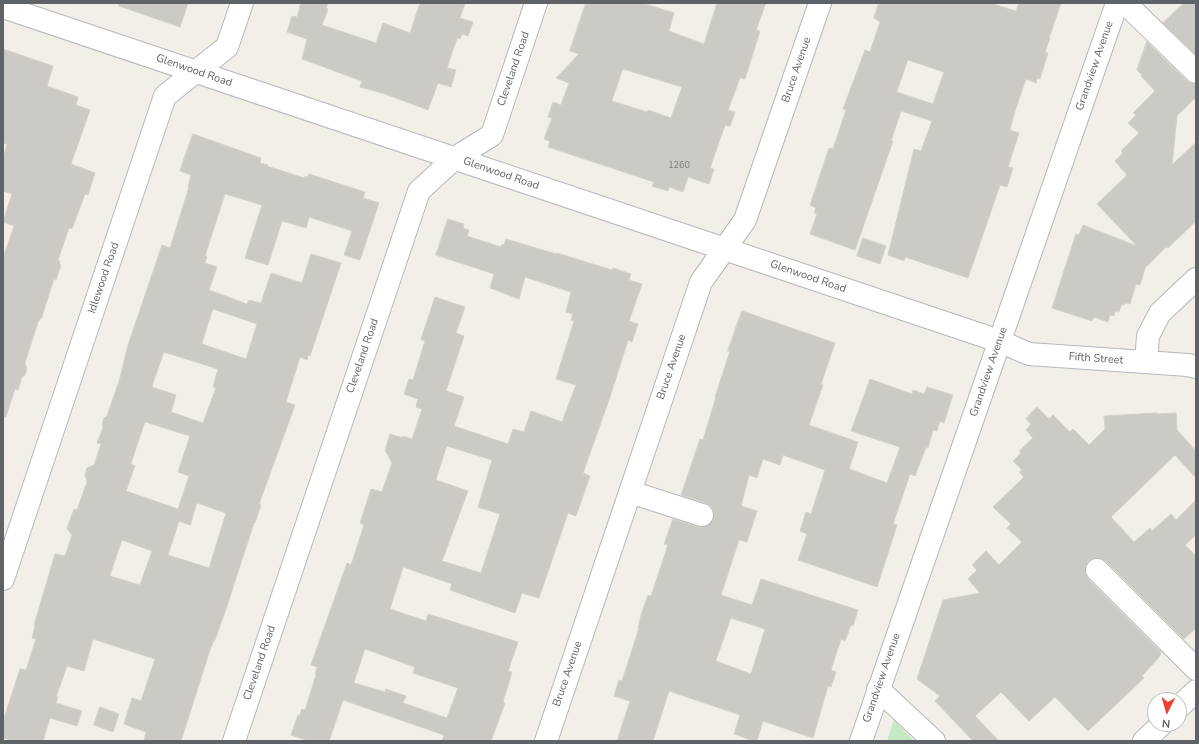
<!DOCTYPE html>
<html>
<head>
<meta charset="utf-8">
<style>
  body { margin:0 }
  #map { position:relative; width:1199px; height:744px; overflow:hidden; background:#f1efe8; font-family:"Nunito Sans",sans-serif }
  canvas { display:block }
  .frame { position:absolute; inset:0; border:4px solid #5f6368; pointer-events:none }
  .north { position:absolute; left:1147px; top:692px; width:40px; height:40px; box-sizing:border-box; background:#fff; border:1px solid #bfc1c3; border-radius:50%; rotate:185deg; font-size:11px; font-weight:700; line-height:16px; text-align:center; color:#5f6368 }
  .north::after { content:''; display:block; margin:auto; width:14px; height:18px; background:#ea4335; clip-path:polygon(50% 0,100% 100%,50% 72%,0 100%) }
</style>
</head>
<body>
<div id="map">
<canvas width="1199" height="744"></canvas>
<div class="frame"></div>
<div class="north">N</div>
</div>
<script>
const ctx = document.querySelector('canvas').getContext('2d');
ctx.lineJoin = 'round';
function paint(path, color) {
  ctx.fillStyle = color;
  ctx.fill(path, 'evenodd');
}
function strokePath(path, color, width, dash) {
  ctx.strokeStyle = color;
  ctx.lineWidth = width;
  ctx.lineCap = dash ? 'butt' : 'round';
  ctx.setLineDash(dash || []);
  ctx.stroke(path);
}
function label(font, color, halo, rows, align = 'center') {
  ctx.font = font + ' "Nunito Sans",sans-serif';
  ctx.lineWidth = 4;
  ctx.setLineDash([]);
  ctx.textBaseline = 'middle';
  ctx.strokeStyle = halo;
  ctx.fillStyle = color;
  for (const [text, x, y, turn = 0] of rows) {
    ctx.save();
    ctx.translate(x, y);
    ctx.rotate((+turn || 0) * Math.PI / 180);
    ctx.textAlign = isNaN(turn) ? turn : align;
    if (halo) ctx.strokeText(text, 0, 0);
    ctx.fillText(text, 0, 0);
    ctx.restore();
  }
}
const green = new Path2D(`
  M894 720 914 741H887Z`);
const building = new Path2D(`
  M119 3H188L180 27 119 6Z
  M301 3H328L326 8 328 9 322 25 376 43 383 23 410 33 420 3H465L460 18 473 22 468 36 462 34 460 39 457 38 447 68 456 70 451 87 438 83 428 110 385 94 360 87 362 81 302 59 307 39 287 32 292 16 297 17Z
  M586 3H642L674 13 669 31 704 44 717 3H766L756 30 760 31 745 79 740 78 728 110 735 112 730 126 725 125 710 168 714 169 709 184 688 177 683 192 669 187 668 191 652 186 654 182 548 147 550 141 544 139 552 118 548 117 553 102 561 105 569 83 556 78 579 54 570 51ZM623 69 682 87 671 118 648 110 647 112 612 101Z
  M879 3H990L1016 11 1019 3H1061L1049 38H1050L1045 52 1048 53 1040 79 1037 78 1036 83 1026 79 1015 111 1010 130 1019 133 1008 167 1013 168 1007 187 1000 185 968 278 905 257 904 261 888 255 914 149 921 151 932 121 901 111 891 141H893L855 250 810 234 817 214 814 213 816 208 810 205 829 148 833 149 846 110 843 109 865 50 870 52 880 22 874 18ZM908 60 944 72 933 104 897 92Z
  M1184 3H1196V55L1163 23Z
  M1147 42 1187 81 1193 84H1196V97L1177 116 1172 165 1196 142V221L1168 248 1166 247 1145 268 1140 285 1136 284 1130 304 1125 303 1124 305 1122 304 1119 312 1115 311 1114 316 1110 315 1108 322 1094 317 1092 321 1052 308 1076 234 1079 235 1083 225 1137 246 1097 204 1127 175 1115 161 1123 153 1121 151 1139 133 1128 123 1136 115 1133 113 1155 91 1141 76 1142 75 1137 70Z
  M3 49 53 66 47 86 78 97 76 105 90 110 71 164 95 173 88 195 85 194 72 229 69 228 58 260 60 261 59 264 61 265 56 280 54 279 43 313 42 317 38 322 25 363 27 369 25 375 22 377 18 390 15 389 6 417H3V258L14 226 3 222 12 194 3 191V158L7 144 3 143Z
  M193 134 261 158 260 163 268 165 267 166 304 178 305 176 308 177 309 174 365 192 363 198 379 203 360 260 344 255 352 231 309 217 306 228 282 221 268 265 245 258 262 205 225 194 205 256 207 257 205 263 217 267 209 290 247 304 249 300 261 303 271 273 302 283 311 254 341 263 310 356 308 355 307 360 300 357 286 402 295 405 259 504 261 505 255 523H254L226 609 215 640H214L209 653 181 741H144L146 732 124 724 132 698 141 701 155 659 93 639 84 671 67 666 56 697H58L56 703 82 711 77 726 50 718 43 741H13L3 738V721L20 669 26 670 36 639 32 638 35 626 34 625 55 554 65 556 72 535 67 528 74 509 77 510 87 482 85 475 87 468 94 465 101 444 97 443 103 428 102 425 104 418 107 416 120 378 128 345 162 245 170 248 189 187H188L191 175 180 171ZM213 309 257 324 246 359 202 344ZM164 352 218 369 213 387 216 388 203 423 171 412 176 395 152 387ZM145 422 190 436 178 472 189 476 178 509 126 491 135 466 131 464ZM197 503 226 513 209 568 168 555 179 521 190 525ZM122 540 152 551 140 585 110 576Z
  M448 219 464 224 463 228 469 230 467 236 501 247 502 244 504 245 506 239 556 254 557 253 612 270 613 268 631 274 629 280 642 284 629 321 638 324 632 342 628 340 610 397 583 473 590 476 576 516 568 513 539 598 522 593 515 613 450 590 452 584 403 567 390 609 426 621 428 614 518 642 508 671 512 672 503 702 505 703 491 741H442L444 735 343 700 329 741H309L291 735 298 715 299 716 302 709 305 710 316 675H315L317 667 311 665 347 563 351 565 364 525 360 523 371 489 382 492 392 463 385 450 390 434 403 438V436L412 439 422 409 416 407 418 399 404 394 409 379 413 380 425 341 421 339 435 297 465 307 456 333 464 336 446 391 464 397 454 426 508 444 513 429 524 432 531 411 562 422 576 385 556 379 574 321 571 320 573 314 566 312 571 292 525 277 519 299 490 288 494 274 436 255ZM447 446 492 460 478 507 500 514 481 573 442 561 468 491 436 480ZM365 649 415 667 413 673 458 688 447 718 403 703 406 696 386 689 385 692 354 683Z
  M863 238 886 246 880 264 857 256Z
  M742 311 835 343 821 384 823 385 809 425 858 442 849 469 887 483 900 447 851 431 870 379 912 394 913 390 924 394 927 387 953 395 944 423 940 421 937 431 933 430 928 448 926 447 915 476 910 474 893 524 897 525 877 587 798 560 807 534 800 531 806 512 811 514 825 470 783 455 780 465 763 459 757 478 749 475 741 506 757 511 747 542 739 540 721 595 752 605 761 579 858 610 853 626 851 625 845 641 841 639 831 670 836 672 831 687 828 686 813 738 763 721 757 741H754L734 734 740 715 669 691 653 741H617L630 701 614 696 619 680 622 681 639 628H638L641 615 648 595 651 596 668 545 664 544 673 519 698 527H704L710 524 714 518V512L711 506 706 503 681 495 700 439 703 440 716 397H715L730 351H728ZM731 618 765 629 751 674 716 661Z
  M1037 407 1049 419 1053 415 1070 432 1073 429 1089 445 1105 429 1104 416 1157 413V414L1176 413 1177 430 1196 451V478L1175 455 1111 517 1134 542 1150 528 1152 531 1171 514 1176 520 1196 500V535L1185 545 1196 556V628L1184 639 1106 561 1100 558H1093L1088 561 1085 567V573L1088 579 1161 652 1160 656 1142 676 1144 678 1088 731 1055 697 1029 721 1001 692 975 716 999 741H973L935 701 940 696 917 679 943 600 980 593 968 579 977 570 972 565 986 551 999 565 1022 542 1007 528 1011 524 993 507 1024 477 1019 472 1022 470 1013 461 1021 453 1019 451 1033 438 1026 430 1031 424 1026 419Z
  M100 707 119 714 113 732 94 725Z`);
const minor = new Path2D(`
  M1125 3 1196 72
  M3 7 999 341 1029 354 1188 365 1196 367
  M1146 362 1148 336 1160 313 1196 279
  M630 492 702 515
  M1097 570 1196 669
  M3 579 165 96 227 47 242 3
  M878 689 934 741
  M1179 707 1196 691
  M234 741 419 191 455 158 492 135 536 3
  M546 741 701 282 745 220 820 3
  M861 741 1117 3
  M1144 741 1162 724`);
const numberNames = [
  ["1260",679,166]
];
const streetNames = [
  ["Grandview Avenue",1095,66,-71],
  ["Cleveland Road",514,69,-71],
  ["Bruce Avenue",797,70,-71],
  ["Glenwood Road",194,71,19],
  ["Glenwood Road",501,174,19],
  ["Glenwood Road",808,277,19],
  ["Idlewood Road",104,278,-71],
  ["Cleveland Road",363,356,-71],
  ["Fifth Street",1096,359,4],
  ["Bruce Avenue",672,367,-71],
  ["Grandview Avenue",989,372,-71],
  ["Cleveland Road",260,663,-71],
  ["Bruce Avenue",568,674,-71],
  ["Grandview Avenue",882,678,-71]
];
paint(green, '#c5e8c5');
paint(building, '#cccac5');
strokePath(building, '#d6d1c6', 1);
strokePath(minor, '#b5b8bc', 24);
strokePath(minor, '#fff', 22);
label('9px', '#7a7d7f', null, numberNames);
label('11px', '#5f6368', '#fff', streetNames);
</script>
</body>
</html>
